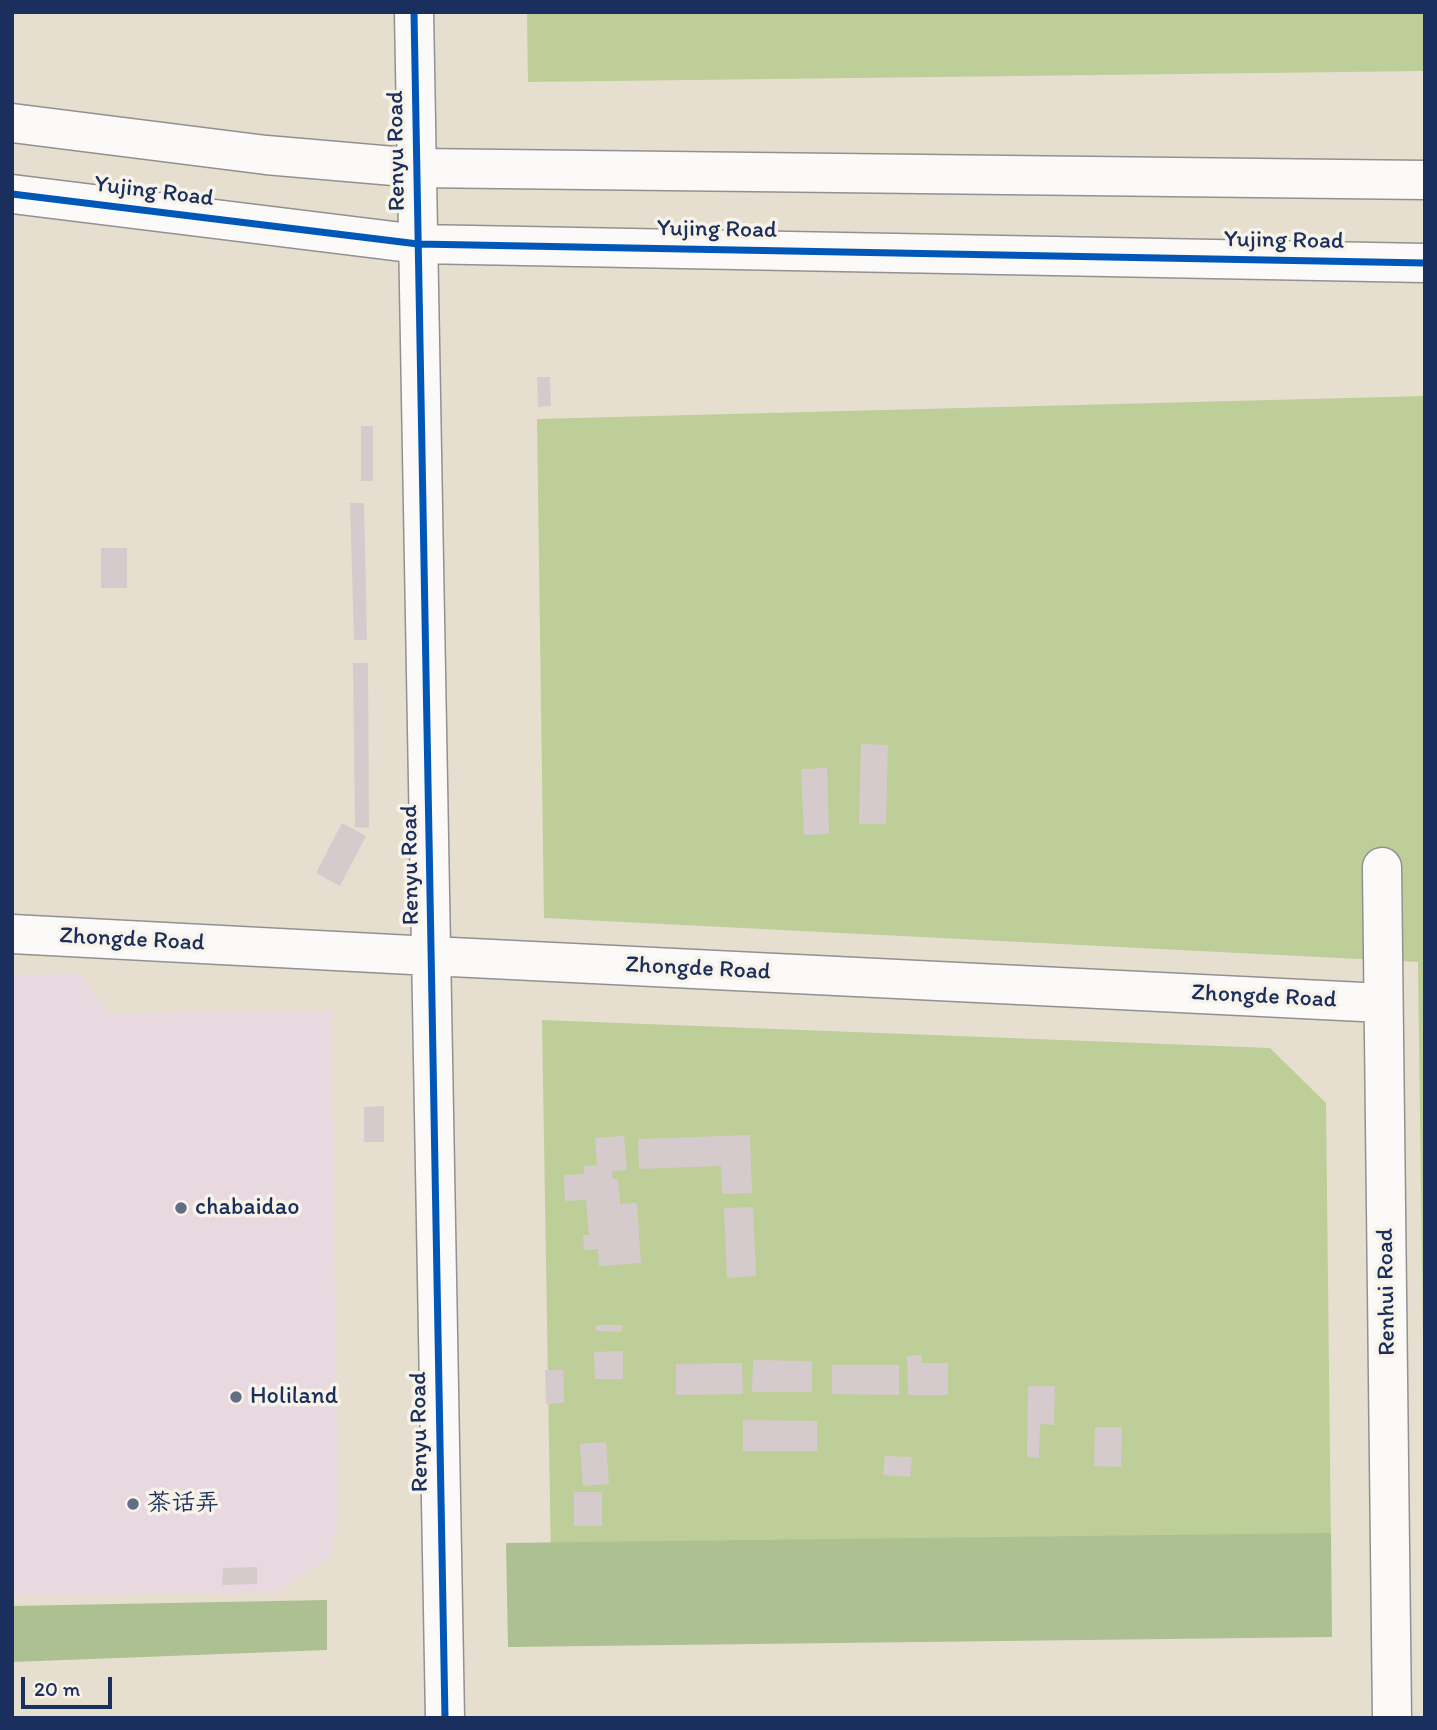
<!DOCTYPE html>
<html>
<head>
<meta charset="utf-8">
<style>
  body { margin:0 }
  #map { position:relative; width:1437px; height:1730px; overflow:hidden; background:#e6dfcf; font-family:Itim,sans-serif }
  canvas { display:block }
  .frame { position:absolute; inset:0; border:14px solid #1b2f5e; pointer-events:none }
  .scale { position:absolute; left:21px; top:1677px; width:91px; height:32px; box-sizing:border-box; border:4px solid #1b2f5e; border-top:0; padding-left:9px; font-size:21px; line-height:24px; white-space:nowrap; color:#1b2f5e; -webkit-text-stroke:5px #f7f3e8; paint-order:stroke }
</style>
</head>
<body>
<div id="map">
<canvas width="1437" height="1730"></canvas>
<div class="frame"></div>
<div class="scale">20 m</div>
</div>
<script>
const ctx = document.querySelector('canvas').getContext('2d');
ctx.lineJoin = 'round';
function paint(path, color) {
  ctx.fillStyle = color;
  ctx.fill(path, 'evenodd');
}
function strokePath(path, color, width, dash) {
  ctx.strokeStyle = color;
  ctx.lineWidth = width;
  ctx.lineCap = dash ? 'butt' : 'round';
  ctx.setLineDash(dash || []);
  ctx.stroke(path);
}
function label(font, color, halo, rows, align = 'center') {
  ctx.font = font + ' Itim,"LXGW WenKai TC",sans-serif';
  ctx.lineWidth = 7;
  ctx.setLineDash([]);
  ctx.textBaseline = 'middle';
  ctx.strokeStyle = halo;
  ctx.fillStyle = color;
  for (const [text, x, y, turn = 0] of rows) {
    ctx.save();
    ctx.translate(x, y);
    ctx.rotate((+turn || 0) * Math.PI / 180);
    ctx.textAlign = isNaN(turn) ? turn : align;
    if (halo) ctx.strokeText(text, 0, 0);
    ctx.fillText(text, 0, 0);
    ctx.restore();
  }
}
const built = new Path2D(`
  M80 974 108 1013 331 1012 338 1523 329 1557 276 1592 12 1596V975Z`);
const green = new Path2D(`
  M527 12H1425V71L528 82Z
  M1425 396V1492L1418 962 544 918 537 419Z
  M542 1020 1270 1048 1326 1103 1331 1549 551 1562Z`);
const forest = new Path2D(`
  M1331 1533 1332 1637 508 1647 506 1543Z
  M327 1600V1650L12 1662V1606Z`);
const building = new Path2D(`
  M537 377H550L551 406 538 407Z
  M361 426H373V481H361Z
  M350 503H364L367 640H354Z
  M101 548H127V588H101Z
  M353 663H368L369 828 355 827Z
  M861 744 888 745 886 824H859Z
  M827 768 829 834 804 835 801 769Z
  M342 823 366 836 340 886 316 873Z
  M384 1106V1142H364V1107Z
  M750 1135 752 1193 722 1194 721 1166 639 1169 638 1139Z
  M624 1136 627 1170 612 1171 613 1179H618L620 1204 637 1203 641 1263 599 1266 598 1249 584 1250 583 1235H589L586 1200 565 1201 564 1175 584 1174V1166L597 1165 595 1138Z
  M753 1207 756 1276 727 1278 724 1208Z
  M596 1325H622V1332L596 1331Z
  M623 1351V1379H595L594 1352Z
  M922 1355V1363H948V1395H908L907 1356Z
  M753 1360 812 1361V1392H752Z
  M742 1363 743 1394 676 1395V1364Z
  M832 1365H899V1395L832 1394Z
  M545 1370H563L564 1403 546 1404Z
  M1028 1386H1055L1054 1425 1040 1424 1039 1458 1027 1457Z
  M743 1420 817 1421V1451H743Z
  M1095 1427H1122L1121 1467 1094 1466Z
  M606 1442 609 1484 583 1486 580 1444Z
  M885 1456 912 1457 910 1477 883 1475Z
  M574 1492H602V1526H574Z
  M257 1567V1584L222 1585 223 1568Z`);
const tertiary = new Path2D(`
  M414 12 445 1718
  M12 123 266 155 417 168 1425 180
  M12 194 418 244 1425 263
  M1382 867 1392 1718
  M12 934 431 956 1383 1003`);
const cycleway = new Path2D(`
  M414 12 445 1718
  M12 194 418 244 1425 263`);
const markers = [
  [181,1208,7,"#626d86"],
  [236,1397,7,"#626d86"],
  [133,1504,7,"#626d86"]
];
const streetNames = [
  ["Renyu Road",397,151,-91],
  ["Yujing Road",154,192,7],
  ["Yujing Road",717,230,1],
  ["Yujing Road",1284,241,1],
  ["Renyu Road",411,865,-91],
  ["Zhongde Road",132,940,3],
  ["Zhongde Road",698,969,3],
  ["Zhongde Road",1264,997,3],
  ["Renhui Road",1387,1292,-91],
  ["Renyu Road",420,1432,-91]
];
const poiNames = [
  ["chabaidao",195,1208],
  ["Holiland",250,1397],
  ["茶话弄",147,1504]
];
paint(built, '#e8d8e0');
paint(green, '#bdce98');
paint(forest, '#acc091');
paint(building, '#d6cbcc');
strokePath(tertiary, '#919190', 41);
strokePath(tertiary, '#fbfaf8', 38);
strokePath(cycleway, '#0057b8', 7);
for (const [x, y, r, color] of markers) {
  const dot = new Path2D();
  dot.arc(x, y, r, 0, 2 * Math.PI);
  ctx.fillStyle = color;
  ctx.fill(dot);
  strokePath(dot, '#f7f3e8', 2.5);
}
label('24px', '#1b2f5e', '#f7f3e8', streetNames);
label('24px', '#1b2f5e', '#f7f3e8', poiNames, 'left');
</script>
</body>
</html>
